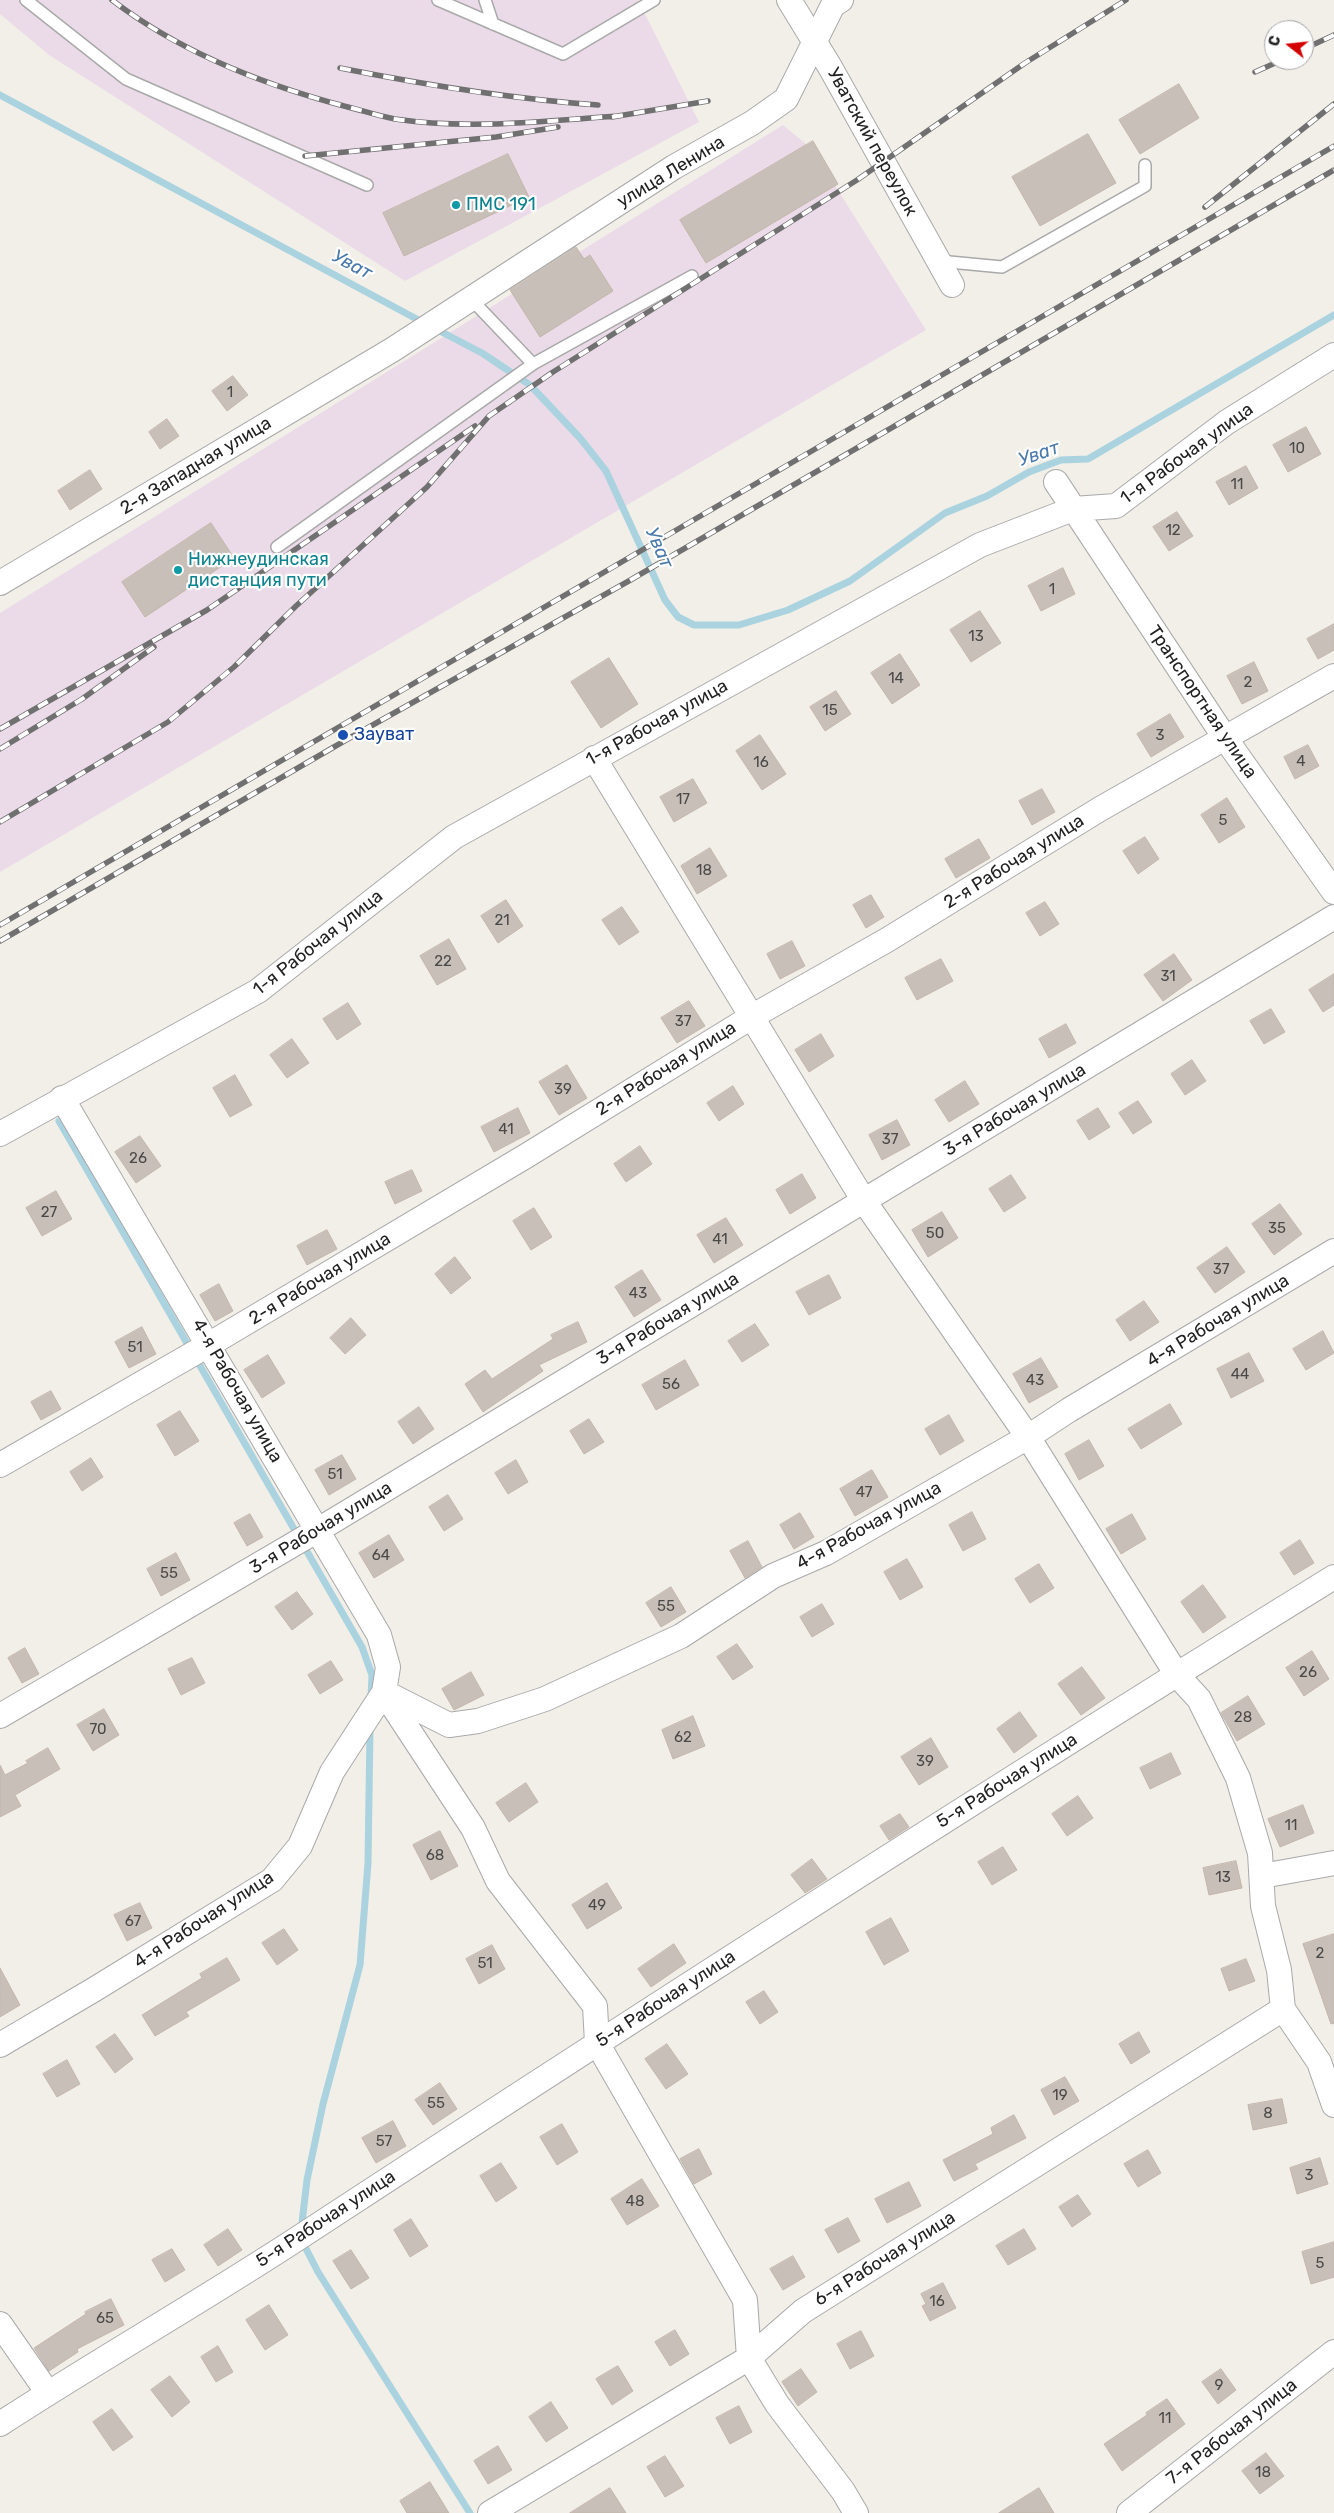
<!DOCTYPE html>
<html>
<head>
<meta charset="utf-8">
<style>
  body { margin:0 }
  #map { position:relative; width:1334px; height:2513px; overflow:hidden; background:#f2efe9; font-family:Rubik,sans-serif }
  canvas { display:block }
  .north { position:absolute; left:1264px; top:20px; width:50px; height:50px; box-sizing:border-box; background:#fff; border:1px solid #a7a7a7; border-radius:50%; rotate:286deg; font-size:14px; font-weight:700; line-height:20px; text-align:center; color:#222 }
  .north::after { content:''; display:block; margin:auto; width:18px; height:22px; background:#d40000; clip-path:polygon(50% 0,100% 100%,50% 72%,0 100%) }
</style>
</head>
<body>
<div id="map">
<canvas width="1334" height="2513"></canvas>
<div class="north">С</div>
</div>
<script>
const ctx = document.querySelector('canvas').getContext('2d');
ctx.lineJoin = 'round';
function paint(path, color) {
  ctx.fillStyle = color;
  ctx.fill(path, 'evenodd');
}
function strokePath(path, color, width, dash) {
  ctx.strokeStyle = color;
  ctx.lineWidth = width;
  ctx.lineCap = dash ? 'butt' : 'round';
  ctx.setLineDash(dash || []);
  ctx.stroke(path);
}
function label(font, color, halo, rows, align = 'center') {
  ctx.font = font + ' Rubik,sans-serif';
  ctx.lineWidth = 4.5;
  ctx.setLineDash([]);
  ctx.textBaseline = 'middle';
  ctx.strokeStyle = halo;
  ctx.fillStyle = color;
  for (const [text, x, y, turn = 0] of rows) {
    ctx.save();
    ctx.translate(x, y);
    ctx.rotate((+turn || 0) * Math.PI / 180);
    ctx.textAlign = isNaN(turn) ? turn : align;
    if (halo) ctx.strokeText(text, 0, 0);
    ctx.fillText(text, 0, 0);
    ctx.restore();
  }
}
const industrial = new Path2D(`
  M0 0H638L699 122 405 281 49 55 0 14Z
  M783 125 812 149 926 330 0 872V613Z`);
const stream = new Path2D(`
  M0 95 424 323
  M434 328 482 353 530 385 580 438 606 471 665 600 678 617 694 625H739L788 610 850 581 945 513 987 496 1029 472 1061 460 1088 459 1334 315
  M59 1121 362 1647 372 1675 371 1698
  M301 2231 307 2180 323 2104 360 1965 368 1863 370 1729
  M302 2241 318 2272 470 2513`);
const building = new Path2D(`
  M1179 84 1199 118 1140 154 1119 120Z
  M1088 134 1116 183 1040 226 1012 177Z
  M813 141 838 184 706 263 680 220Z
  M508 154 529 197 404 256 383 213Z
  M576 247 584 259 590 255 613 291 540 337 510 290Z
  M233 376 248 395 227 411 212 391Z
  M167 419 179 436 160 449 149 432Z
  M1306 427 1321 454 1288 472 1273 445Z
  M1246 466 1258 488 1229 505 1216 482Z
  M90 470 102 489 70 510 58 491Z
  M1177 512 1193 536 1169 551 1153 527Z
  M211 523 234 558 145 617 122 582Z
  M1063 568 1075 594 1041 611 1028 586Z
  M980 611 1001 643 971 662 950 630Z
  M1334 624V650L1318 659 1307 639Z
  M900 654 920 685 892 704 871 673Z
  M609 658 638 704 601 728 571 682Z
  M1254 662 1268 691 1242 704 1227 676Z
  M836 691 851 714 825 731 810 707Z
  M1170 714 1184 737 1151 757 1137 734Z
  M760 735 786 774 762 790 736 751Z
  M1308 745 1319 766 1295 779 1284 757Z
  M693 779 707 803 674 822 660 797Z
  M1042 789 1055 812 1032 825 1019 801Z
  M1227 798 1245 827 1219 843 1201 815Z
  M1145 837 1159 859 1138 874 1123 851Z
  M979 839 990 858 956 878 945 859Z
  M710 848 727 876 697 894 681 866Z
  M871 895 884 917 866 928 853 905Z
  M506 900 523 926 498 943 481 916Z
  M1045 902 1059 924 1040 936 1026 913Z
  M622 907 639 932 619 945 602 920Z
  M449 939 466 969 437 985 420 956Z
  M792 941 805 966 780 979 767 954Z
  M1174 954 1192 980 1163 1001 1144 975Z
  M941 959 953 981 917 1000 905 978Z
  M1334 974V1005L1323 1012 1309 990Z
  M689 1001 705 1026 677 1043 661 1018Z
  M348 1003 361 1024 337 1040 323 1019Z
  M1271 1009 1285 1032 1264 1044 1250 1021Z
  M1066 1024 1076 1043 1049 1058 1039 1039Z
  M821 1034 834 1056 809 1072 795 1050Z
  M292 1039 309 1063 287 1078 270 1055Z
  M1192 1060 1206 1081 1185 1095 1171 1074Z
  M567 1065 587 1098 559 1115 539 1082Z
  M235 1075 252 1105 230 1117 213 1088Z
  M965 1081 979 1104 949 1122 935 1100Z
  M733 1086 744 1104 719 1121 707 1103Z
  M1138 1101 1152 1122 1133 1134 1119 1113Z
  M518 1108 530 1133 494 1152 481 1127Z
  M1098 1108 1110 1127 1089 1140 1077 1121Z
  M897 1120 910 1145 882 1160 869 1135Z
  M140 1136 161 1166 136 1183 115 1152Z
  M640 1146 652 1164 626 1182 614 1164Z
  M412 1170 422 1191 395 1204 385 1182Z
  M802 1174 816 1198 790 1214 776 1190Z
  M1011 1175 1026 1198 1004 1212 989 1189Z
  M56 1191 72 1219 42 1236 26 1208Z
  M1280 1204 1302 1234 1274 1255 1252 1224Z
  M534 1208 552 1237 531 1250 513 1221Z
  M942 1212 958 1238 928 1257 912 1230Z
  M726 1218 743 1245 714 1263 697 1235Z
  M327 1230 337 1249 307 1265 297 1246Z
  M1227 1247 1245 1272 1215 1293 1197 1268Z
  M455 1257 471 1278 451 1294 435 1274Z
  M642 1270 661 1300 634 1317 615 1287Z
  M829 1275 841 1298 809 1315 796 1292Z
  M219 1284 233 1311 215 1321 200 1295Z
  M1144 1301 1159 1322 1130 1341 1116 1320Z
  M351 1318 366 1335 345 1354 330 1338Z
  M578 1322 587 1342 539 1365 543 1371 483 1412 465 1384 485 1370 492 1379 553 1339 551 1335Z
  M755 1324 769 1345 742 1362 728 1341Z
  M142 1327 156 1354 129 1368 115 1342Z
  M1323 1331 1334 1353 1306 1370 1293 1349Z
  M1249 1353 1264 1381 1231 1398 1217 1369Z
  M268 1355 285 1383 262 1398 244 1370Z
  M1041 1358 1058 1387 1029 1403 1013 1374Z
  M685 1360 699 1385 656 1410 642 1385Z
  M51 1391 61 1409 41 1420 31 1402Z
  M1170 1404 1182 1424 1141 1449 1128 1429Z
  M419 1407 434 1429 413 1444 398 1422Z
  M180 1411 199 1441 175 1456 157 1425Z
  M949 1415 964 1441 940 1455 925 1429Z
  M589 1419 604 1442 584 1454 570 1431Z
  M1089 1440 1104 1466 1079 1480 1065 1454Z
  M342 1455 356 1479 329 1495 315 1470Z
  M91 1458 103 1477 82 1491 70 1472Z
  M516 1460 528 1482 508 1494 495 1473Z
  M872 1470 888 1497 855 1516 840 1489Z
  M448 1495 463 1519 444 1531 429 1507Z
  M972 1512 986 1539 963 1551 949 1525Z
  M800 1513 814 1537 794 1549 780 1525Z
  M250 1514 263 1537 247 1546 234 1523Z
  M1132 1514 1146 1539 1121 1554 1106 1529Z
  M389 1535 404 1560 374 1578 359 1553Z
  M1300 1540 1314 1563 1294 1575 1280 1553Z
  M748 1541 762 1567 745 1578 730 1551Z
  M176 1553 190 1580 161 1596 147 1569Z
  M907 1559 923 1587 900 1600 884 1572Z
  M1039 1564 1054 1588 1030 1603 1015 1579Z
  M1203 1585 1226 1617 1203 1633 1181 1602Z
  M671 1587 686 1612 661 1627 646 1603Z
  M297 1592 313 1614 292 1630 275 1607Z
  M822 1604 834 1624 812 1637 800 1617Z
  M737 1644 753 1667 733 1680 717 1657Z
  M25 1648 39 1674 22 1683 8 1658Z
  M1312 1651 1329 1679 1304 1696 1286 1668Z
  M192 1658 205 1683 181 1695 168 1669Z
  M331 1661 343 1680 320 1694 308 1675Z
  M1082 1667 1105 1698 1081 1715 1058 1684Z
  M471 1672 484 1695 454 1710 442 1689Z
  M1248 1696 1265 1724 1237 1741 1221 1713Z
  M104 1709 119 1735 93 1751 77 1725Z
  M1020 1712 1037 1736 1014 1753 997 1729Z
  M693 1716 705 1746 673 1759 662 1730Z
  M931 1738 948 1767 919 1785 901 1757Z
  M48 1748 60 1769 15 1795 21 1806 0 1817V1765L5 1775 28 1763 26 1761Z
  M1171 1753 1181 1774 1150 1789 1140 1768Z
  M526 1783 538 1802 509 1822 496 1803Z
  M1078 1796 1093 1818 1067 1836 1052 1814Z
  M1303 1805 1314 1833 1280 1847 1268 1819Z
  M900 1814 909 1827 889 1840 880 1826Z
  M440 1831 458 1866 431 1880 413 1845Z
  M1003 1847 1017 1870 992 1885 978 1862Z
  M812 1859 827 1879 805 1893 791 1875Z
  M1236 1861 1242 1888 1209 1895 1203 1868Z
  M607 1883 622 1908 587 1929 572 1905Z
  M140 1903 152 1928 127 1941 114 1915Z
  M891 1918 909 1951 884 1965 866 1932Z
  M284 1929 298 1950 277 1965 262 1943Z
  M1334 1934V2023L1331 2024 1303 1944Z
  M674 1944 686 1963 651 1987 638 1969Z
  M492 1945 505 1969 479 1984 466 1959Z
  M227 1958 240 1980 186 2012 189 2016 155 2036 142 2015 202 1978 200 1974Z
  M1246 1959 1255 1981 1229 1991 1221 1969Z
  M0 1968 20 2005 0 2017Z
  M764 1991 778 2012 760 2024 746 2002Z
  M1139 2032 1150 2052 1131 2064 1119 2044Z
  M115 2034 133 2059 115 2073 96 2047Z
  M667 2044 688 2074 666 2089 645 2059Z
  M67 2060 80 2084 57 2097 43 2074Z
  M1065 2077 1079 2101 1054 2115 1041 2090Z
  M440 2083 457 2109 433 2125 415 2100Z
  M1282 2099 1287 2123 1253 2130 1248 2105Z
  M1014 2115 1026 2138 975 2164 978 2169 954 2181 943 2160 993 2134 991 2128Z
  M393 2121 406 2146 376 2163 362 2138Z
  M562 2124 578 2152 557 2165 540 2137Z
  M699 2149 712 2174 694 2184 680 2159Z
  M1148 2150 1161 2173 1138 2187 1124 2164Z
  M1320 2158 1328 2184 1297 2194 1290 2168Z
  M501 2163 517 2188 496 2202 480 2176Z
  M642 2179 659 2206 627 2225 611 2199Z
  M909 2182 921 2206 887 2223 875 2199Z
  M1078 2195 1091 2214 1072 2227 1059 2207Z
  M848 2218 860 2241 838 2253 825 2230Z
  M411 2219 428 2246 410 2257 394 2230Z
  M228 2229 242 2250 218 2266 204 2245Z
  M1024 2229 1036 2249 1008 2265 996 2246Z
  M1334 2242V2277L1311 2284 1302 2252Z
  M172 2249 185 2270 165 2282 152 2260Z
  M351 2250 369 2278 351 2289 333 2261Z
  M793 2256 805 2277 783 2290 770 2269Z
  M943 2283 956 2308 930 2321 922 2306 926 2304 921 2294Z
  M111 2299 124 2325 77 2349 78 2352 49 2371 34 2348 86 2314 85 2312Z
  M269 2305 288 2335 265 2350 246 2320Z
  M675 2330 689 2354 670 2366 655 2342Z
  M861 2331 874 2356 850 2369 837 2344Z
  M218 2346 233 2372 216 2382 201 2357Z
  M618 2366 633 2391 612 2405 596 2379Z
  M801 2369 817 2392 798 2406 782 2382Z
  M1221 2369 1236 2390 1218 2404 1202 2382Z
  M170 2376 190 2402 172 2417 151 2390Z
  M1167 2399 1185 2424 1122 2471 1104 2444 1147 2415 1146 2413Z
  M551 2402 568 2428 546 2442 529 2417Z
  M739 2406 752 2432 730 2444 716 2418Z
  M112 2409 133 2437 113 2451 93 2422Z
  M498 2446 512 2470 488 2484 474 2461Z
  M1266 2453 1284 2476 1260 2494 1242 2471Z
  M665 2456 684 2486 665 2497 647 2467Z
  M430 2482 449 2513H407L400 2501Z
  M610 2488 626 2513H570Z
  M1039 2488 1054 2513H999Z`);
const service = new Path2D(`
  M26 0 126 79 367 185
  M438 0 563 54 654 0
  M485 0 493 24
  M939 261 1002 267 1145 186V165
  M471 299 533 364 692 276
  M277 547 533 364`);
const minor = new Path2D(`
  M789 0 830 67 952 285
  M1056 482 1225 738 1334 892
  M0 583 392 350 674 167 752 123 786 99 833 5 841 0
  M594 758 864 1201 1028 1437 1177 1675 1199 1699 1238 1778 1260 1853 1263 1906 1279 1970 1283 2009 1319 2062 1334 2105
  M0 1134 258 991 454 837 980 545 1073 509 1116 506 1227 422 1334 355
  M0 1465 210 1344 526 1156 753 1016 887 940 1100 809 1334 676
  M384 1692 449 1725 478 1721 545 1699 681 1636 773 1576 826 1553 1028 1437 1069 1410 1334 1251
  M385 1694 473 1828 498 1881 595 2006 597 2043 745 2300 749 2358 777 2404 843 2491 856 2513
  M0 1716 318 1530 1334 917
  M1262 1876 1334 1863
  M0 2045 95 1989 272 1880 300 1846 332 1772 384 1692 388 1667 379 1635 62 1098
  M0 2324 48 2393
  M0 2424C100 2359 204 2300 303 2235 644 2012 987 1791 1334 1577
  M490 2513 749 2358 803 2311 1283 2009
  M1129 2513 1334 2352`);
const rail = new Path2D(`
  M112 0C180 52 261 84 344 106 361 110 378 116 395 119 469 130 544 121 618 116
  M1304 49 1334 35
  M340 68C426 85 511 99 598 105
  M1255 72 1282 60
  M612 117 708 101
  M305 156 496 137 558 127
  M1205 207 1334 104
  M0 729 207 610 475 426
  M0 749 82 699 154 647
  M0 822 168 722 234 667 296 606 427 487 489 416 553 372 857 180 1025 63 1126 0
  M0 925 1334 146
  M0 941 346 740 627 582 1334 170`);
const markers = [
  [456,205,5,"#0f9aa8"],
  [178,570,5,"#0f9aa8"],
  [343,735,6,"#1a4fb4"]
];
const numberNames = [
  ["1",230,393],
  ["10",1297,449],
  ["11",1237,485],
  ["12",1173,531],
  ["1",1052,590],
  ["13",976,637],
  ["14",896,679],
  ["2",1248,683],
  ["15",830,711],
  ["3",1160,736],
  ["4",1301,762],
  ["16",761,763],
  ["17",683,800],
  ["5",1223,821],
  ["18",704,871],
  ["21",502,921],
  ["22",443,962],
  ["31",1168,977],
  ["37",683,1022],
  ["39",563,1090],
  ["41",506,1130],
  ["37",890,1140],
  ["26",138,1159],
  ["27",49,1213],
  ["35",1277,1229],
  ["50",935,1234],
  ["41",720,1240],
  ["37",1221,1270],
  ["43",638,1294],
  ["51",135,1348],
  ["44",1240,1375],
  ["43",1035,1381],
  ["56",671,1385],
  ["51",335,1475],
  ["47",864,1493],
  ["64",381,1556],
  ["55",169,1574],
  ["55",666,1607],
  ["26",1308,1673],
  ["28",1243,1718],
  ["70",98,1730],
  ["62",683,1738],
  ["39",925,1762],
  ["11",1291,1826],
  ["68",435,1856],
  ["13",1223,1878],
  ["49",597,1906],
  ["67",133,1922],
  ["2",1320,1954],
  ["51",485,1964],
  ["19",1060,2096],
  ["55",436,2104],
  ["8",1268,2114],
  ["57",384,2142],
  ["3",1309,2176],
  ["48",635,2202],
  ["5",1320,2264],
  ["16",937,2302],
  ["65",105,2319],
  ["9",1219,2386],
  ["11",1165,2419],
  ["18",1263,2473]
];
const streetNames = [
  ["Уватский переулок",872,142,61],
  ["улица Ленина",671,172,-31],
  ["1-я Рабочая улица",1187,454,-36],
  ["2-я Западная улица",196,466,-31],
  ["Транспортная улица",1202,702,56],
  ["1-я Рабочая улица",657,723,-29],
  ["2-я Рабочая улица",1014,862,-32],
  ["1-я Рабочая улица",318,943,-38],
  ["2-я Рабочая улица",666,1069,-32],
  ["3-я Рабочая улица",1015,1110,-31],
  ["2-я Рабочая улица",320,1279,-31],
  ["3-я Рабочая улица",668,1319,-31],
  ["4-я Рабочая улица",1218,1321,-31],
  ["4-я Рабочая улица",237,1391,60],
  ["4-я Рабочая улица",869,1526,-29],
  ["3-я Рабочая улица",321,1528,-31],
  ["5-я Рабочая улица",1007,1781,-32],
  ["4-я Рабочая улица",204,1920,-33],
  ["5-я Рабочая улица",666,1999,-33],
  ["5-я Рабочая улица",326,2219,-33],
  ["6-я Рабочая улица",885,2259,-32],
  ["7-я Рабочая улица",1232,2432,-38]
];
const cultureNames = [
  ["ПМС 191",466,205],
  ["Нижнеудинская",188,560],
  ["дистанция пути",188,581]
];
const transitNames = [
  ["Зауват",354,735]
];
const waterNames = [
  ["Уват",352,265,28],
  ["Уват",1039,454,-19],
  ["Уват",659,548,66]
];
paint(industrial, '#ebdbe8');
strokePath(stream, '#aad3df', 7);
paint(building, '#c7bfb8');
strokePath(building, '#c4b6ab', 1);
strokePath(service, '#a9a9a9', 14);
strokePath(minor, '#a9a9a9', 26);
strokePath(service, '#fff', 11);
strokePath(minor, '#fff', 24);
strokePath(rail, '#707070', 5.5);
strokePath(rail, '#fff', 4, [11]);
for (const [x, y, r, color] of markers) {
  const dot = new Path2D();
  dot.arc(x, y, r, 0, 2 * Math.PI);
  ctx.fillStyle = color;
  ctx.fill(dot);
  strokePath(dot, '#fff', 2);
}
label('15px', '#4b4948', null, numberNames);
label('18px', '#222', '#fff', streetNames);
label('18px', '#0d838f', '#fff', cultureNames, 'left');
label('18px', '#164399', '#fff', transitNames, 'left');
label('italic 19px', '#4a7aab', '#fff', waterNames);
</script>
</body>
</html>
